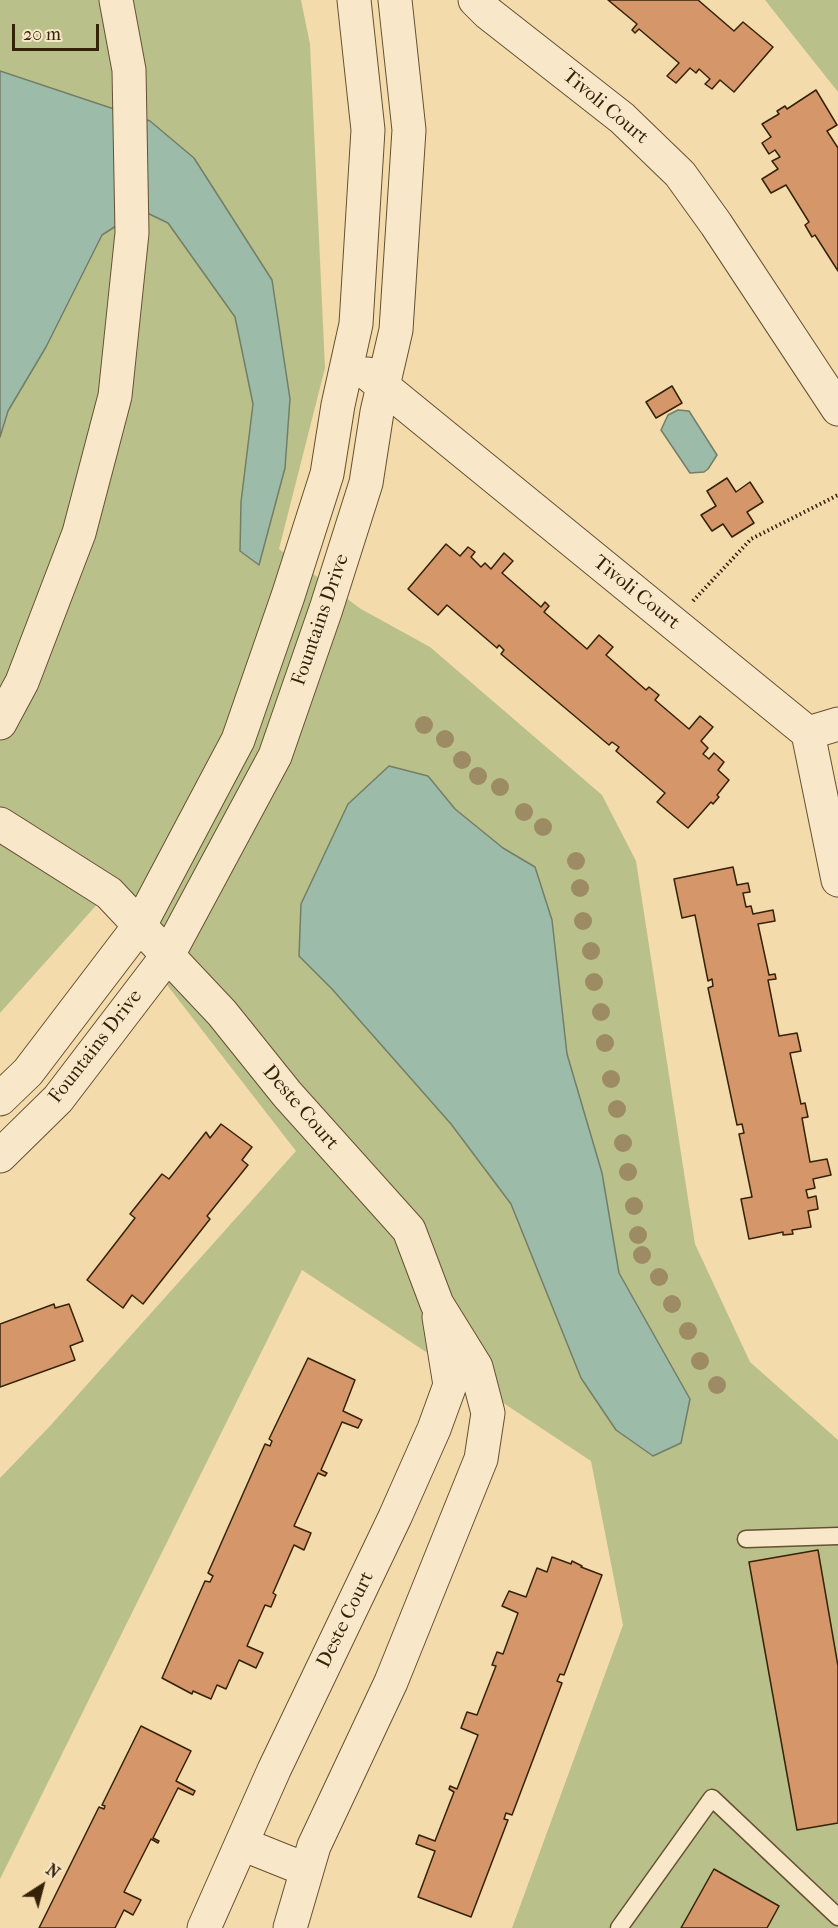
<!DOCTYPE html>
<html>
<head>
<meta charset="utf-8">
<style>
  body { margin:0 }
  #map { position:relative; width:838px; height:1928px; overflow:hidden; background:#f4dbac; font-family:"IM FELL French Canon",serif }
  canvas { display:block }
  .north { position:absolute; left:12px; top:1856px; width:60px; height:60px; -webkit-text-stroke:4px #f8e8c9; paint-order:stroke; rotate:36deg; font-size:16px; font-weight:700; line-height:24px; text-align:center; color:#352309 }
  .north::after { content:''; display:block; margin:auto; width:21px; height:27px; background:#352309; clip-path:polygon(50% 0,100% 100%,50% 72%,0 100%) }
  .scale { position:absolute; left:12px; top:24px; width:87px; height:27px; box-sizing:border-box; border:3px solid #352309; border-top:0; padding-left:8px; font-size:18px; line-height:21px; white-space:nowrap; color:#352309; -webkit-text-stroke:4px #f8e8c9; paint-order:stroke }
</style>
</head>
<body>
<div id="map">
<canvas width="838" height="1928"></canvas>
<div class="north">N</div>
<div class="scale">20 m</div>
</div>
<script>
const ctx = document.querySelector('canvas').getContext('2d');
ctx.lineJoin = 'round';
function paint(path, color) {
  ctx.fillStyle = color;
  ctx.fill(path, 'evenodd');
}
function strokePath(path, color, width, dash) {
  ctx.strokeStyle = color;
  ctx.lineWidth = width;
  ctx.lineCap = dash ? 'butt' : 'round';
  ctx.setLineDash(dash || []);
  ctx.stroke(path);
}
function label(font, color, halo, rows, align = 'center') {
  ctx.font = font + ' "IM FELL French Canon",serif';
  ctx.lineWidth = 5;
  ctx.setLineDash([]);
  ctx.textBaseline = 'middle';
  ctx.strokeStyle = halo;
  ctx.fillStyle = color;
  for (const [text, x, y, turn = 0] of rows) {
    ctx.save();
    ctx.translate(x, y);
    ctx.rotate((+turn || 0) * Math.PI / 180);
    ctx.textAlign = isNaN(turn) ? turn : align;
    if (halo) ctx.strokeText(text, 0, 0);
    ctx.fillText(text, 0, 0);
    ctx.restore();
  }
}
const green = new Path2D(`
  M0 0H301L310 44 325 368 279 549 361 609 430 647 602 795 636 861 695 1244 750 1362 838 1440V1928H512L623 1625 591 1461 302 1270 0 1879V1478L50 1426 296 1151 101 900 0 1013Z
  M765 0H838V92Z`);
const water = new Path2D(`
  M0 71 150 121 194 158 272 280 290 399 285 468 259 565 240 551 241 502 253 404 235 317 168 223 141 210 102 235 46 347 8 411 0 437Z
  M678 410 689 411 717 455 708 469 704 472 690 473 661 430 668 415Z
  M389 766 428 776 455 809 503 848 535 867 552 920 567 1054 602 1173 619 1273 690 1399 681 1443 653 1456 616 1430 581 1378 511 1204 451 1124 332 989 299 956 301 904 348 804Z`);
const building = new Path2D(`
  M608 0H698L734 31 743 22 773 47 734 92 720 80 712 89 705 84 710 79 699 69 696 73 690 68 676 83 667 76 679 63 639 29 635 33 632 30 637 24Z
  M816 90 837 125 827 131 838 148V271L815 235 812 237 805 225 809 222 786 185 771 193 762 179 778 169 772 161 780 157 775 150 769 154 762 143 771 137 762 124 779 114 777 111 785 106 787 109Z
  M672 386 682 403 656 418 646 402Z
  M727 478 736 492 750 482 763 502 747 512 754 523 732 537 723 524 712 531 701 515 716 506 707 491Z
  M446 544 460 556 468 547 475 552 471 557 481 567 485 563 491 569 504 553 513 561 502 573 541 607 545 602 549 606 544 612 587 649 599 635 613 647 606 655 646 690 649 687 659 695 655 700 689 729 700 716 713 727 701 741 708 748 703 754 709 759 714 753 724 762 718 770 729 780 717 795 719 797 713 804 711 802 688 828 657 802 665 793 616 751 619 747 612 742 609 745 501 654 504 650 499 645 497 648 447 605 438 615 408 589Z
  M733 867 737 885 748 883 750 892 743 893 746 907 751 906 753 914 773 910 775 921 758 924 769 975 775 974 776 979 768 980 779 1036 797 1033 801 1051 790 1053 801 1104 805 1103 808 1117 802 1118 810 1162 827 1159 831 1175 813 1179 815 1188 806 1190 808 1198 816 1196 818 1209 808 1211 811 1227 792 1230 793 1234 783 1235V1232L749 1239 741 1199 752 1197 739 1134 744 1133 742 1124 737 1125 708 988 713 986 712 979 708 981 695 915 682 918 674 879Z
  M221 1124 252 1147 242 1160 248 1165 207 1216 210 1219 143 1304 132 1295 123 1308 87 1280 135 1218 130 1214 162 1174 169 1179 206 1132 210 1138Z
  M54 1304 55 1308 69 1304 83 1341 70 1346 75 1360 0 1387V1324Z
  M308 1358 355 1380 343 1411 362 1420 358 1428 342 1422 321 1470 327 1473 325 1476 318 1473 294 1526 311 1533 304 1550 294 1545 273 1593 276 1595 271 1607 265 1605 247 1646 263 1653 256 1668 239 1660 226 1689 217 1685 211 1699 193 1691 192 1694 162 1678 205 1581 210 1582 213 1576 208 1573 265 1444 270 1446 272 1441 269 1439Z
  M818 1550 838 1666V1823L797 1830 749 1562Z
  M552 1557 571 1564 572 1561 582 1566 581 1567 602 1575 564 1675 560 1674 557 1681 562 1683 512 1815 506 1813 504 1819 508 1820 471 1917 418 1897 435 1851 416 1844 419 1835 435 1841 454 1792 449 1789 450 1786 457 1789 478 1735 461 1728 467 1712 477 1715 496 1666 492 1665 497 1652 503 1654 518 1613 502 1606 509 1591 526 1597 537 1568 547 1572Z
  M141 1726 191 1751 176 1781 195 1791 193 1795 178 1788 153 1838 159 1841 158 1843 151 1839 124 1892 141 1900 133 1915 124 1910 115 1928H39L99 1807 104 1809 105 1806 102 1805Z
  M714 1869 779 1906 767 1928H681Z`);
const path = new Path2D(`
  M693 601 751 539 838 495`);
const lane = new Path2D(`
  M746 1539 838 1536
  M619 1928 712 1798 838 1917`);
const street = new Path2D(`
  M475 0 488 13 622 118 680 174 716 224 838 409
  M368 374 808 733 838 880
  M0 723 22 682 79 533 115 396 132 233 129 70 116 0
  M808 733 838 724
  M0 824 109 893 222 1013 287 1094 409 1230 437 1304 476 1367 488 1413 481 1459 391 1682 314 1846 290 1928
  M0 1099 28 1072 140 925 238 740 288 596 327 474 338 405 356 324 368 130 354 0
  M0 1156 58 1099 168 955 275 756 326 609 366 483 377 412 396 330 409 130 395 0
  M242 1844 307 1870
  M204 1928 274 1770 395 1517 434 1429 450 1385 439 1317`);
const trees = [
  [424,725],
  [445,739],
  [462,760],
  [478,776],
  [500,787],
  [524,812],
  [543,827],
  [576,861],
  [580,888],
  [583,921],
  [591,951],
  [594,982],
  [601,1012],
  [605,1043],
  [611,1079],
  [617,1109],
  [623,1143],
  [628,1172],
  [634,1206],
  [638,1235],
  [642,1255],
  [659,1277],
  [672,1304],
  [688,1331],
  [700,1361],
  [717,1385]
];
const streetNames = [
  ["Tivoli Court",605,107,40],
  ["Tivoli Court",636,593,39],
  ["Fountains Drive",321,620,-71],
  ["Fountains Drive",96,1047,-52],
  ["Deste Court",300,1108,49],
  ["Deste Court",346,1620,-64]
];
paint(green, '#bac08a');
paint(water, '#9cbba8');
strokePath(water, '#737e68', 1.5);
paint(building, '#d5966a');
strokePath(building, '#352309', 1.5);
strokePath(lane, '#655132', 19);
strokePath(street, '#655132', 35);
strokePath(path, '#352309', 4, [1.5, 3]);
strokePath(lane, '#f8e8c9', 16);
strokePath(street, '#f8e8c9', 33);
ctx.fillStyle = '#9d8b64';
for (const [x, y] of trees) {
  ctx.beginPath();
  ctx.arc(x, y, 9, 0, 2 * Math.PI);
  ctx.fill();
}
label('20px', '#352309', '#f8e8c9', streetNames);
</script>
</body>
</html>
